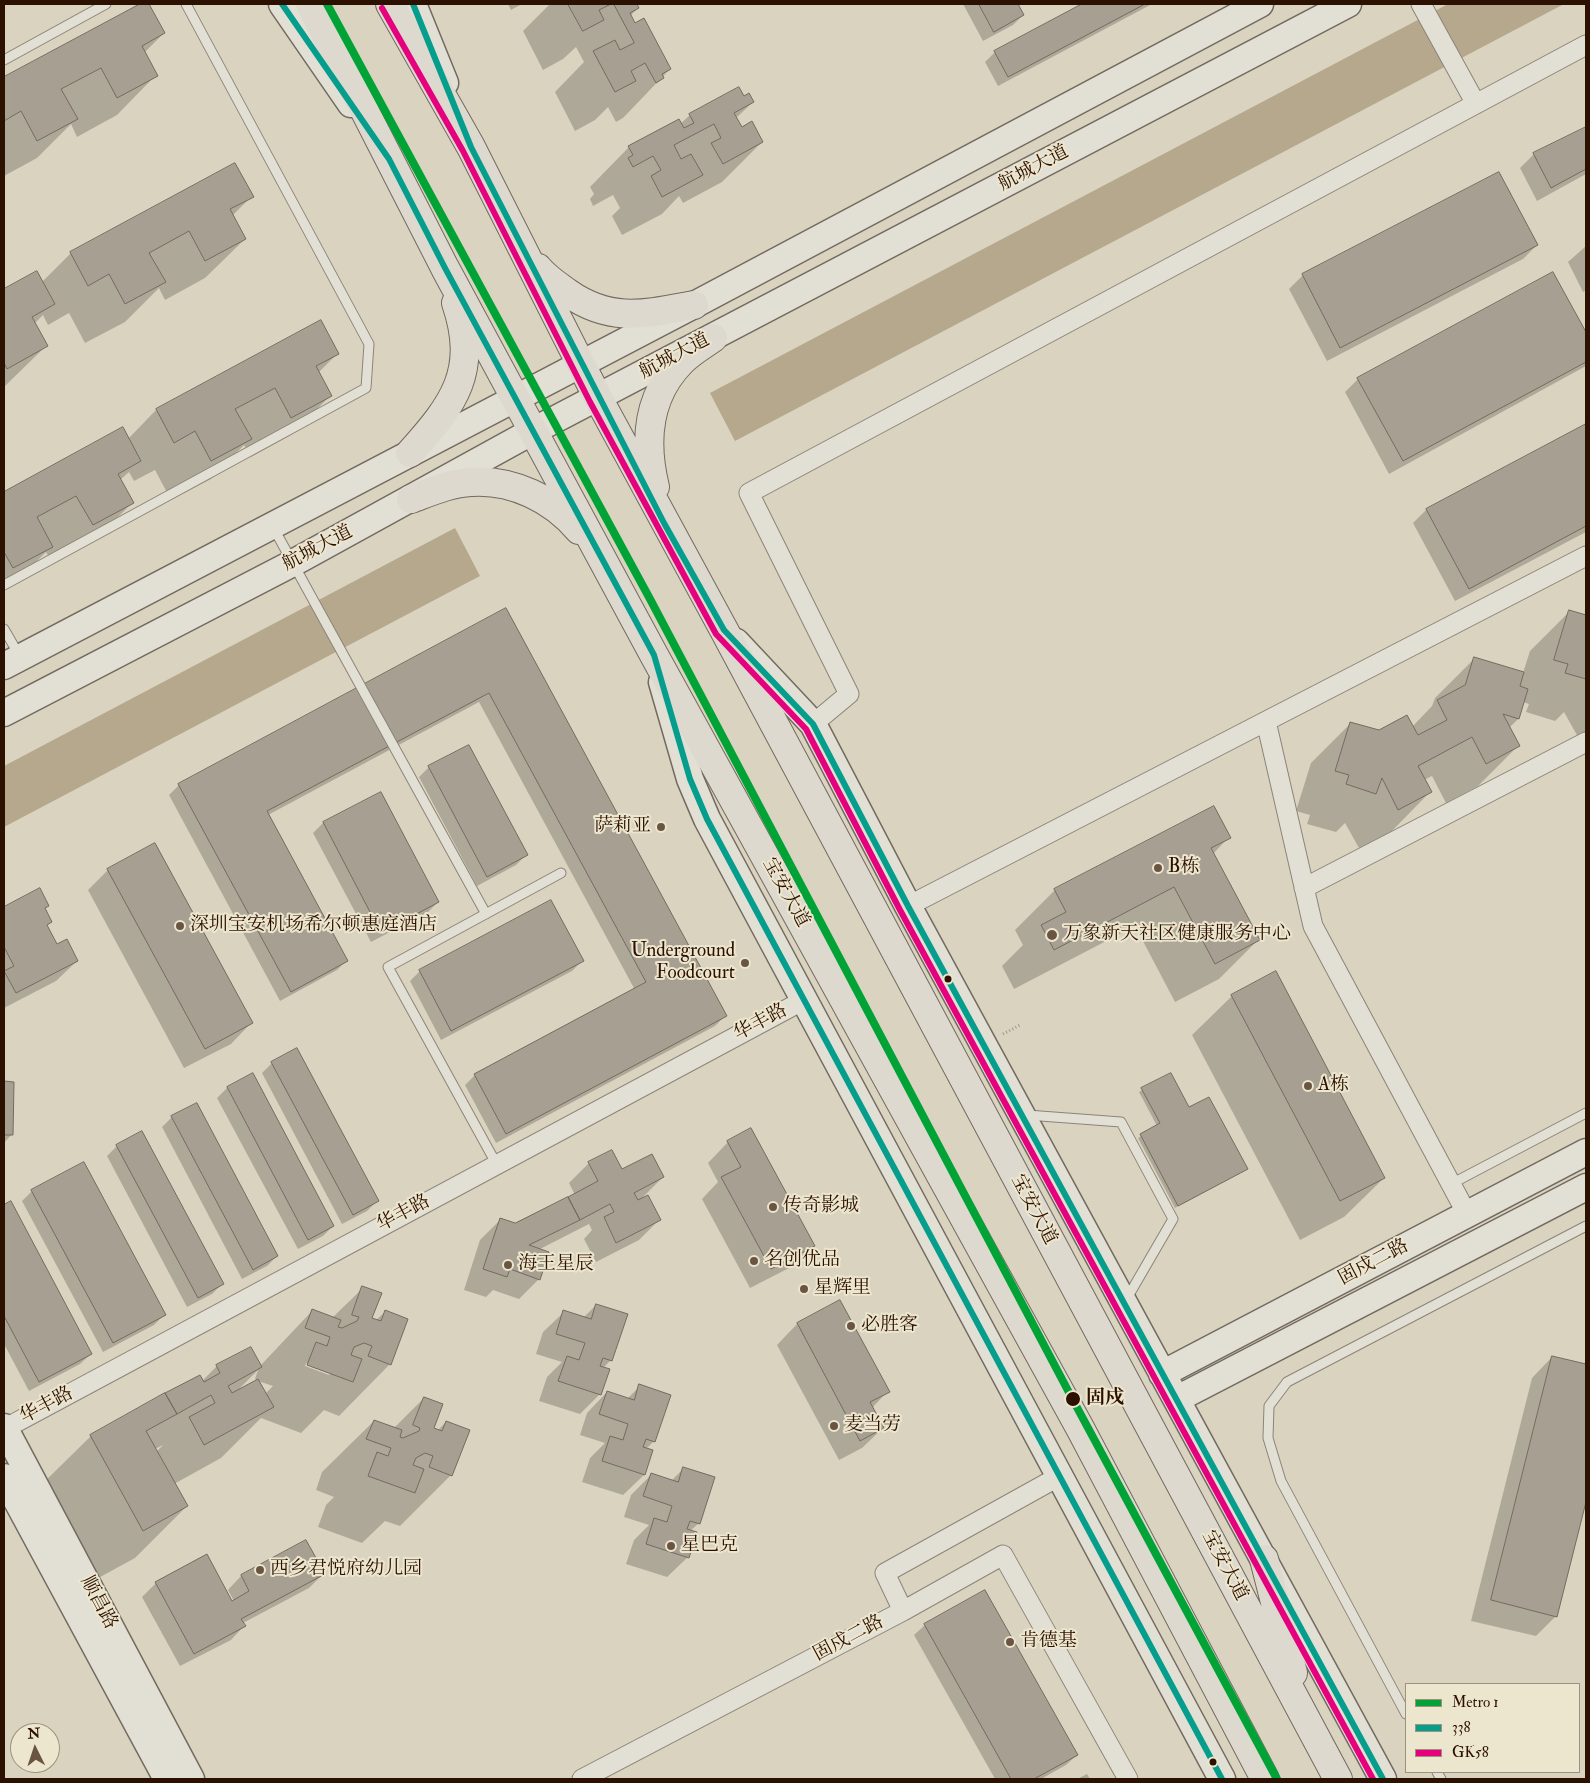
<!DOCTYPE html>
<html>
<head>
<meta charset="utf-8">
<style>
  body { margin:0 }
  #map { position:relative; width:1590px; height:1783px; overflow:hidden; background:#dad3c0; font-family:"IM FELL Double Pica",serif }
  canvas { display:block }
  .frame { position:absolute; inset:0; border:5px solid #2d1100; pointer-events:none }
  .legend { position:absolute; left:1405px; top:1683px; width:175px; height:90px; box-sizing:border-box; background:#ede6cf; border:1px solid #a0917c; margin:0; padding:6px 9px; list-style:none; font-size:15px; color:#2d1100 }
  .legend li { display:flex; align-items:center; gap:10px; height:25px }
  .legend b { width:25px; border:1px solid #a0917c }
  .north { position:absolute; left:10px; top:1723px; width:50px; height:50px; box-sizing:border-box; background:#ede6cf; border:1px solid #a0917c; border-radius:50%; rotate:356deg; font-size:14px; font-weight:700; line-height:20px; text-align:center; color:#2d1100 }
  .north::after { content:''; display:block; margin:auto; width:18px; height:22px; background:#6a5543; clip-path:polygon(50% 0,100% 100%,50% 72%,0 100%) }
</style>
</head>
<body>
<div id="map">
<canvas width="1590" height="1783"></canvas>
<div class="frame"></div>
<ul class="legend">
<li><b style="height:6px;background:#02a336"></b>Metro 1</li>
<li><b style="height:6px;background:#059d8c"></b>338</li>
<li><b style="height:6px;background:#e5007d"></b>GK58</li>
</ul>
<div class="north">N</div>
</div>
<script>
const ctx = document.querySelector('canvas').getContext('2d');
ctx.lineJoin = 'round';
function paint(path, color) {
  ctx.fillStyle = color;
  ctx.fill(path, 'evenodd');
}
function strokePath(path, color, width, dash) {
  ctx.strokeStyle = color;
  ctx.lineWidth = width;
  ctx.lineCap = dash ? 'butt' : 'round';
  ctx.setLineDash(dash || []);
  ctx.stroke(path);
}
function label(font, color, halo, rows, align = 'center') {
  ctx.font = font + ' "IM FELL Double Pica","Noto Serif SC",serif';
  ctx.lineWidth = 4;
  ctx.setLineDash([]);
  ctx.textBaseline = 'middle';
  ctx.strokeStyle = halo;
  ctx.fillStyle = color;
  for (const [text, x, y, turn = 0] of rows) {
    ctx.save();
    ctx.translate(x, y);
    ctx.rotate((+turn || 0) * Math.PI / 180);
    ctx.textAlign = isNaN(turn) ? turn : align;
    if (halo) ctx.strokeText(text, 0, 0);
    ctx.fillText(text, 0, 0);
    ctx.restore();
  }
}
const water = new Path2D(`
  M1448 4H1564L735 441 710 393Z
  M455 528 480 576 4 827V766Z`);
const shadow = new Path2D(`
  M143 4H148L164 33 144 53 156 75 117 115 77 137 71 124 37 158 4 176V79Z
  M508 4H522L511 10Z
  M550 4H636L638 8 630 16 635 25 670 69 623 118 616 122 608 107 595 120 575 131 555 92 584 62 576 47 563 59 543 70 523 31Z
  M963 4H1017L1023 15 1013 25 983 41Z
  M1084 4H1152L998 86 985 62 995 52Z
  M744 97 753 102 736 118 741 128 762 142 722 182 683 203 679 196 662 214 622 235 612 216 620 208 613 195 593 206 590 199 594 194 590 187 629 147 680 124 690 115Z
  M1586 128V174L1537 201 1520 168 1534 154Z
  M235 165 252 196 232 216 245 239 205 278 165 300 159 288 125 322 85 343 69 313 48 325 43 315 34 324 46 346 4 387V290L37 272 42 282 71 253Z
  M1537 245 1523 259 1327 361 1289 289 1303 275Z
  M1586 246V290L1583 292 1568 262Z
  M1553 274 1586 335V366L1389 474 1345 392 1358 379Z
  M321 322 338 353 318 373 330 396 291 435 251 457 244 445 211 479 171 500 155 470 134 481 129 472 120 480 132 503 93 542 53 564 46 552 12 586 4 591V493L122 429 128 439 156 410Z
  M1586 425V532L1455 601 1413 523 1426 510Z
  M505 610 725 1016 715 1026 496 1143 465 1085 475 1075 635 990 479 702 268 815 347 960 337 970 280 1001 169 795 179 785Z
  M1570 611 1586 616V732L1578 737 1564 712 1555 721 1526 712 1529 704 1523 702 1518 719 1509 728 1518 746 1478 786 1446 803 1432 776 1424 780 1430 792 1391 832 1359 848 1345 823 1336 832 1307 824 1310 815 1296 811 1311 763 1351 723 1379 732 1412 727 1432 706 1435 698 1475 658 1523 673 1530 651Z
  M429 767 526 855 516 865 477 886 419 777Z
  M380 793 438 902 428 912 371 942 313 833 323 823Z
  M1229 837 1213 854 1258 940 1219 979 1175 1002 1135 926 1014 989 1002 966 1023 945 1015 930 1055 890Z
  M108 870 251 1023 231 1044 184 1068 88 890Z
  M39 890 44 909 50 922 46 926 56 945 77 961 56 981 4 1008V908Z
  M582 961 572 971 441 1040 410 981 420 971Z
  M1232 996 1384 1178 1344 1217 1300 1240 1192 1035Z
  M272 1063 377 1201 367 1211 342 1224 262 1073Z
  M1170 1074 1189 1109 1246 1169 1175 1208 1138 1138 1157 1126 1139 1092Z
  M252 1075 333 1226 323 1236 298 1249 217 1098 227 1088Z
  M4 1083H13L12 1134 4 1143Z
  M172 1117 277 1256 267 1266 242 1279 162 1127Z
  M728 1142 813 1245 793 1266 750 1288 702 1199 718 1182 708 1163Z
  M117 1146 222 1284 212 1294 187 1307 107 1156Z
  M589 1163 663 1177 640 1200 659 1220 639 1240 596 1262 584 1239 592 1230 589 1224 538 1250 539 1279 519 1299 493 1290 486 1297 464 1290 480 1240 501 1219 515 1224 575 1195 569 1183Z
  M32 1191 164 1315 154 1325 103 1352 22 1201Z
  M10 1203 91 1354 80 1364 29 1391 4 1344V1206Z
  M363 1288 371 1318 376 1320 385 1312 390 1364 339 1416 324 1410 301 1433 261 1418 221 1458 174 1484 187 1506 135 1558 91 1582 39 1487 91 1436 202 1381 217 1366H260L312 1311 332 1318ZM306 1363 331 1373 329 1375 305 1366ZM258 1370 255 1379 258 1381 236 1392ZM258 1381 273 1386 265 1394ZM163 1445 156 1452 155 1449Z
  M840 1302 888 1391 872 1408 883 1428 862 1448 839 1460 777 1345 797 1324Z
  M596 1305 611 1360 603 1368 600 1394 580 1414 539 1401 547 1377 562 1362 536 1354 543 1332 564 1312 583 1318Z
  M1552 1357 1586 1366V1497L1556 1616 1536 1636 1471 1621 1532 1378Z
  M640 1386 654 1441 646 1449 652 1451 644 1475 623 1495 582 1482 590 1458 605 1443 580 1435 587 1413 607 1392 627 1399Z
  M424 1398 432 1429 437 1431 446 1422 451 1475 400 1526 385 1521 362 1543 318 1527 326 1505 334 1497 316 1490 322 1472 374 1421 394 1428Z
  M684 1468 699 1523 690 1531 688 1557 667 1577 626 1564 634 1540 649 1525 624 1517 631 1495 651 1475 671 1481Z
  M306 1542 323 1574 309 1588 243 1623 244 1626 231 1640 180 1666 142 1597 156 1583 232 1603 234 1601 228 1590 241 1576Z
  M985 1591 1077 1755 1066 1765 1041 1779H995L914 1635 925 1625Z
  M1087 1774 1090 1779H1077Z`);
const building = new Path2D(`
  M140 4H149L165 33 142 46 158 76 117 98 101 68 61 89 78 119 37 141 21 111 4 121V77Z
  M568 4H611L599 10 604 20 583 31Z
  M614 4H637L639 8 630 13 635 23 644 18 671 69 662 74 664 78 656 83 645 63 631 71 636 81 615 92 593 51 615 40 620 50 634 43Z
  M979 4H1018L1024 15 994 32Z
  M1082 4H1145L1008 77 994 51Z
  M739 87 744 96 749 93 754 102 734 113 742 127 752 121 763 142 723 164 711 143 721 138 714 124 674 145 681 159 691 154 703 175 662 197 651 176 661 170 653 156 633 167 628 158 633 155 628 146 679 119 684 128 694 123 689 114Z
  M1586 127V169L1551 188 1533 153Z
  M235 163 254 197 230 209 246 239 205 261 189 231 149 253 166 282 125 304 109 274 88 286 70 252Z
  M1499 172 1538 245 1340 348 1302 274Z
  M37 271 55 304 32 317 48 346 7 369 4 363V289Z
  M1553 272 1586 332V362L1403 461 1357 378Z
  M321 320 339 354 316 366 332 396 291 418 275 388 235 409 252 439 211 461 195 431 174 443 156 409Z
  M1586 424V526L1469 589 1426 509Z
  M123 427 141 461 118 474 134 503 93 525 76 496 37 517 53 547 13 568 4 552V492Z
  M506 608 727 1016 506 1134 474 1074 646 982 489 693 267 811 348 961 291 992 178 784Z
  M1569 610 1586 615V679L1565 673 1568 664 1554 660Z
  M1474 657 1524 672 1520 686 1528 689 1519 719 1503 714 1520 746 1486 764 1472 737 1418 766 1432 792 1398 810 1382 778 1376 794 1346 784 1349 775 1335 771 1350 722 1379 730 1407 715 1418 735 1447 720 1437 700 1465 685Z
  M469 745 528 855 487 877 428 766Z
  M381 792 439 902 381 933 323 822Z
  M1214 806 1231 838 1211 848 1260 940 1215 964 1174 887 1054 950 1041 925 1066 912 1054 889Z
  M155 843 253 1023 205 1049 107 869Z
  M40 888 49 906 45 908 52 922 47 925 57 944 67 939 78 961 16 993 4 971 14 966 4 947V907Z
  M551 900 584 961 451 1031 419 970Z
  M1276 971 1385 1178 1340 1201 1231 995Z
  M297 1048 379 1201 353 1215 271 1062Z
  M253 1073 334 1226 308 1240 227 1087Z
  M1171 1073 1189 1107 1209 1097 1248 1169 1178 1206 1140 1134 1160 1123 1141 1088Z
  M4 1081 14 1082 13 1135H4Z
  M197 1103 278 1256 253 1270 171 1116Z
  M751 1128 815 1246 771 1269 721 1177 741 1167 727 1141Z
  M142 1131 224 1284 198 1298 116 1145Z
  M612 1150 622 1169 652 1154 664 1177 634 1193 638 1200 648 1195 661 1220 616 1243 604 1217 614 1212 610 1204 580 1220 568 1197 598 1181 588 1162Z
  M84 1162 166 1315 113 1343 31 1190Z
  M568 1197 580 1220 529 1245 549 1252 540 1280 510 1269 507 1277 483 1269 500 1218 515 1223Z
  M11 1201 92 1354 39 1382 4 1316V1205Z
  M362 1286 382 1293 372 1318 381 1321 385 1310 408 1319 391 1365 368 1356 372 1346 364 1343 354 1347 351 1355 362 1359 353 1382 307 1365 316 1342 327 1346 330 1337 305 1328 312 1309 341 1320 338 1327 342 1328 357 1321 359 1317 352 1315Z
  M840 1300 890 1392 870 1402 884 1428 860 1441 797 1323Z
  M596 1304 628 1314 612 1361 603 1358 600 1366 610 1369 601 1395 558 1381 567 1356 579 1360 585 1343 556 1334 563 1310 591 1319Z
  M251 1347 262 1367 228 1386 232 1393 258 1379 274 1407 204 1445 189 1417 215 1403 211 1395 177 1414 165 1393 200 1375 204 1382 220 1373 216 1365Z
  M1552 1356 1586 1364V1502L1557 1617 1491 1600Z
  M639 1384 671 1395 655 1442 646 1439 643 1447 653 1450 645 1475 602 1461 610 1436 623 1440 628 1424 599 1414 607 1391 634 1400Z
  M165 1393 177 1414 146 1431 188 1506 143 1531 90 1435Z
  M424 1397 443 1404 434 1428 442 1431 446 1421 470 1430 452 1476 429 1467 433 1456 425 1453 416 1458 413 1465 424 1469 415 1493 368 1476 377 1452 388 1456 391 1448 366 1439 374 1420 402 1430 400 1437 403 1438 419 1431 420 1428 413 1425Z
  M683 1467 715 1477 700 1524 690 1521 687 1529 697 1532 689 1558 646 1544 654 1518 667 1522 672 1506 643 1496 651 1473 678 1482Z
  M306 1540 325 1574 241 1619 246 1626 194 1654 155 1582 207 1554 232 1601 249 1591 241 1575Z
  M985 1590 1078 1755 1034 1779H1011L924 1624Z`);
const path = new Path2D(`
  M1003 1034 1020 1025`);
const lane = new Path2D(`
  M4 60 106 4
  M273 527 486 914
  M4 585 366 388 369 344 186 4
  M4 629 19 655
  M1027 1115 1121 1122 1173 1219 1126 1300
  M497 1165 388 967 561 873
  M1451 1184 1586 1113
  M1406 1714 1281 1481 1268 1438 1269 1406 1287 1382 1586 1226
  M1437 1772 1441 1779`);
const street = new Path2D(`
  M1421 4 1476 104
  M1266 721 1313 926 1467 1214
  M813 724 849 694 749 493 1586 45
  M1304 888 1586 742
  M908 906 1586 556
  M4 1429 804 1000
  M903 1611 1003 1555 1128 1779
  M582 1779 903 1611 885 1573 1058 1477`);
const secondary = new Path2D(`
  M282 4 351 104
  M413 4 445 83
  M736 642 813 724 908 906 1383 1779
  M4 666 694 305 1260 4
  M662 682 690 779 707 819 1222 1779
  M4 713 293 563 533 431 1348 4
  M1162 1374 1586 1152
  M1177 1399 1586 1187
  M4 1427 191 1779
  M4 1477 167 1779`);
const primary = new Path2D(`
  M310 4 445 268 654 655 1080 1428 1265 1779
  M390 4 471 147 598 398 724 630 1338 1779
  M538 268C546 278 557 285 568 293 611 323 645 314 694 305
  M410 453C454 404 479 371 456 303
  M655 487C644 442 647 396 682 361 691 352 703 345 713 338
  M411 499C430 492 450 483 471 482 512 479 553 499 579 530
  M1264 1559 1293 1673`);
const bus1 = new Path2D(`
  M282 4 389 159 445 268 654 655 690 779 707 819 1222 1779
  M413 4 471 147 664 523 724 630 813 724 908 906 1383 1779`);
const bus2 = new Path2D(`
  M382 8 463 151 590 402 716 634 806 729 900 910 1373 1779`);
const metro1 = new Path2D(`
  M327 4 650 599 1073 1400 1277 1779`);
const markers = [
  [661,827,5,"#6a5543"],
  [1158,868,5,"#6a5543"],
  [180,926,5,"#6a5543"],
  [1052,935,6,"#6a5543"],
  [745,963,5,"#6a5543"],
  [948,979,4.5,"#2d1100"],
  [1308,1086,5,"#6a5543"],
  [773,1207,5,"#6a5543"],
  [754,1261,5,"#6a5543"],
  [508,1265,5,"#6a5543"],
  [804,1289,5,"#6a5543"],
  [851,1326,5,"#6a5543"],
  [1073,1399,8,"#2d1100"],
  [834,1426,5,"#6a5543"],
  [671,1546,5,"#6a5543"],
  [260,1570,5,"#6a5543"],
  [1010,1642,5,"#6a5543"],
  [1213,1762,4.5,"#2d1100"]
];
const streetNames = [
  ["航城大道",1034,169,-28],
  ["航城大道",675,357,-28],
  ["航城大道",318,549,-28],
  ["宝安大道",785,893,61],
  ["华丰路",761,1023,-28],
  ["宝安大道",1033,1210,62],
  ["华丰路",404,1214,-28],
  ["固戍二路",1374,1263,-28],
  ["华丰路",47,1406,-28],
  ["宝安大道",1224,1566,62],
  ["顺昌路",98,1603,62],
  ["固戍二路",849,1639,-28]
];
const poiNames = [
  ["萨莉亚",651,827,"right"],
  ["B栋",1168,868],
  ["深圳宝安机场希尔顿惠庭酒店",190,926],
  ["万象新天社区健康服务中心",1063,935],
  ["Underground",735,952,"right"],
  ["Foodcourt",735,974,"right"],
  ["A栋",1318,1086],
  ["传奇影城",783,1207],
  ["名创优品",764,1261],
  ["海王星辰",518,1265],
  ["星辉里",814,1289],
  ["必胜客",861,1326],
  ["麦当劳",844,1426],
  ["星巴克",681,1546],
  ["西乡君悦府幼儿园",270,1570],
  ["肯德基",1020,1642]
];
const stopNames = [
  ["固戍",1086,1399]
];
paint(water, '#b6a88d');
paint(shadow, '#0003');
paint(building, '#a7a092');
strokePath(building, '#736a5f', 1);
strokePath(lane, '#8c8477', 11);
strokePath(street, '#8c8477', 21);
strokePath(secondary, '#736a5f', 29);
strokePath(primary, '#736a5f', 30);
strokePath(path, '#9e9990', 3, [1, 2.5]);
strokePath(lane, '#e2dfd5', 9);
strokePath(street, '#e2dfd5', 19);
strokePath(secondary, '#e2dfd5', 26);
strokePath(primary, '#ddd9ce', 28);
strokePath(bus1, '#059d8c', 6);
strokePath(bus2, '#e5007d', 6);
strokePath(metro1, '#02a336', 8);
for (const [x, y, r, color] of markers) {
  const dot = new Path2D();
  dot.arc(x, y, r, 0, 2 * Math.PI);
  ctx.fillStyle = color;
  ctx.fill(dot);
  strokePath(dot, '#ede6cf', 2);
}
label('19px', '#2d1100', '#ede6cf', streetNames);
label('19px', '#2d1100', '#ede6cf', poiNames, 'left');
label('bold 19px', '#2d1100', '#ede6cf', stopNames, 'left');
</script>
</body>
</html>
